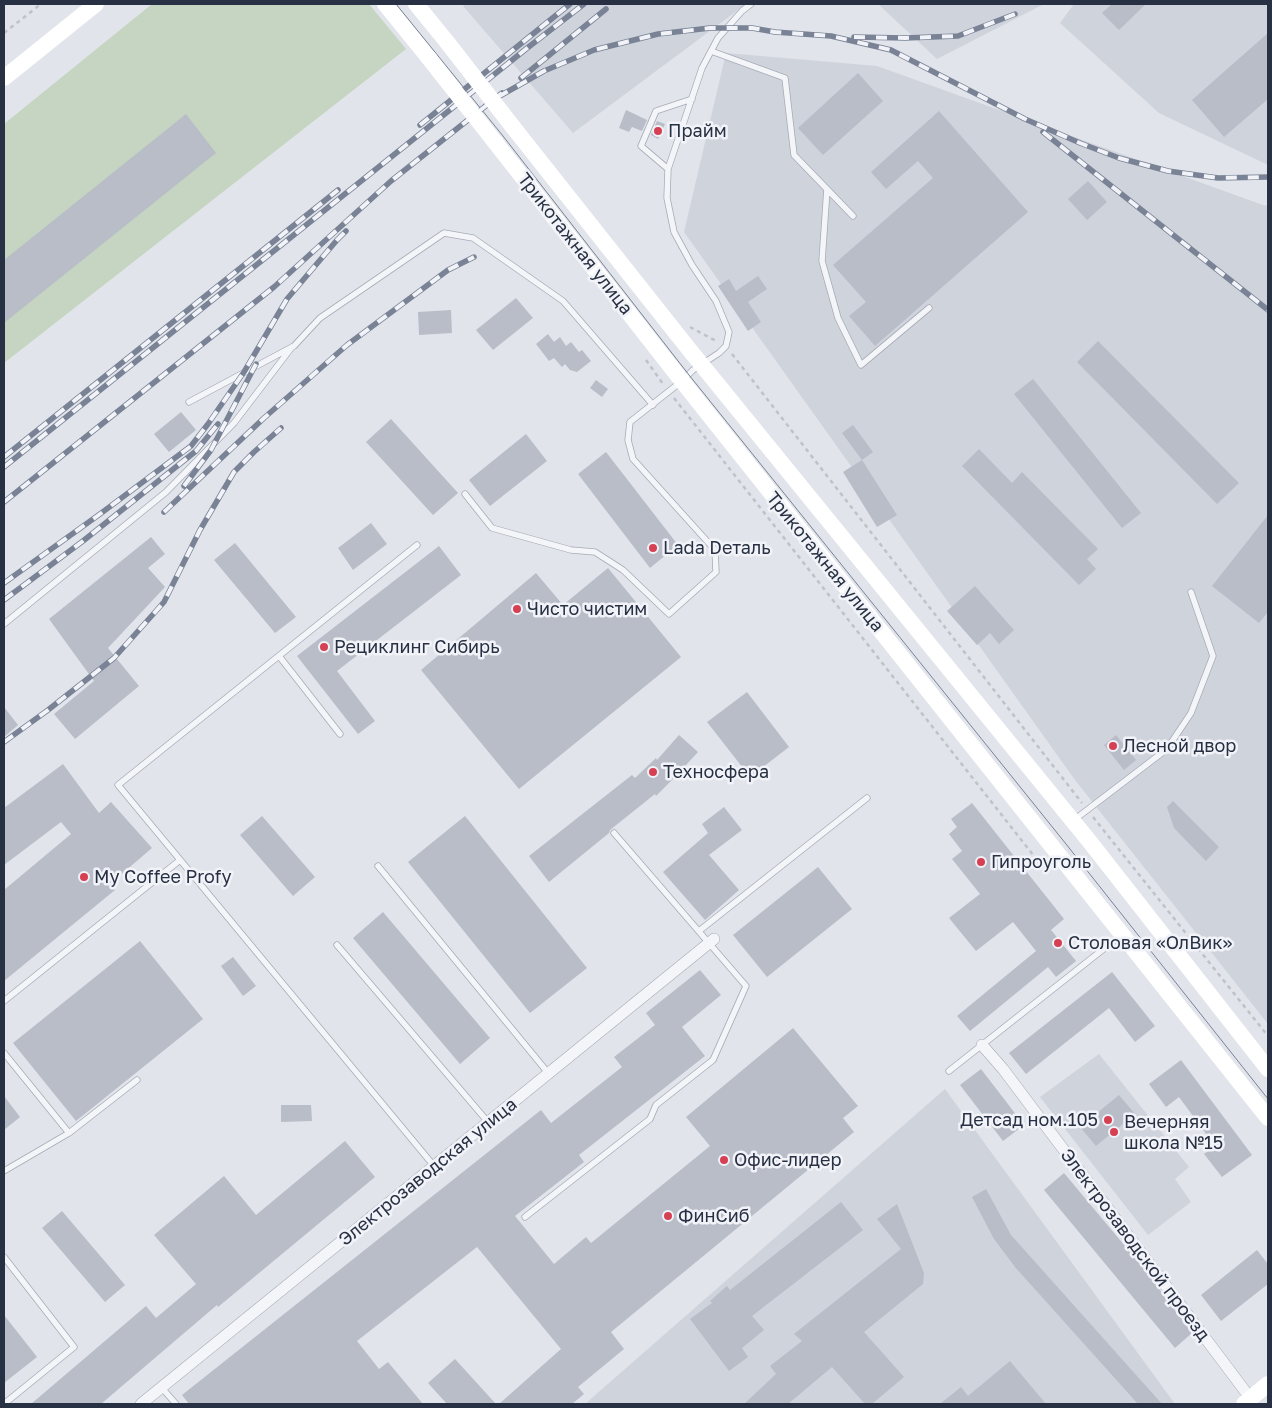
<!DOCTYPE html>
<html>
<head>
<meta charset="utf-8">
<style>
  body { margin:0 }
  #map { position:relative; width:1272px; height:1408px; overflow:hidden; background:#e1e4ea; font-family:"Golos Text",sans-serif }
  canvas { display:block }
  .frame { position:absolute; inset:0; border:5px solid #283143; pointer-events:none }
</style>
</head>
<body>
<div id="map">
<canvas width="1272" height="1408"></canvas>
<div class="frame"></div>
</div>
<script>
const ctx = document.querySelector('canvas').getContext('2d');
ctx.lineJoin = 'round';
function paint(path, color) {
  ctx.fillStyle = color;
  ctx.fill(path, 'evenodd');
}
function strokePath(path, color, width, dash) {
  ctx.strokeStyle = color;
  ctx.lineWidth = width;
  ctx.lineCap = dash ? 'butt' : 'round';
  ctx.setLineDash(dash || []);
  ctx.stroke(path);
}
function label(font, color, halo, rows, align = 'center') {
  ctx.font = font + ' "Golos Text",sans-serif';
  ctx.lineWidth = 5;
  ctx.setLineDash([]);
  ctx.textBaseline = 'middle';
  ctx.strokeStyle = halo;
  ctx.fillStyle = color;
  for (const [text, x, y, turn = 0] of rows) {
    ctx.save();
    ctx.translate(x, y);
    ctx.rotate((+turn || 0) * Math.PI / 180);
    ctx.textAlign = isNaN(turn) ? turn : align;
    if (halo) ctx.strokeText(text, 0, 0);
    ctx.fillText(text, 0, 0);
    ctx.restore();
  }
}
const built = new Path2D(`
  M466 4H746L573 133 463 6Z
  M878 4H1044L937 59Z
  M1074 4H1268V165L1159 113 1060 23Z
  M726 53 877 66 1263 205 1268 206V1024L1075 780 684 232Z
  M1099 1054 1189 1167 1175 1179 1191 1202 1148 1235 1040 1097Z
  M945 1089 1175 1404H585Z`);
const green = new Path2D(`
  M152 4H369L406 49 4 363V124Z`);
const building = new Path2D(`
  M1112 4H1146L1119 30 1102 13Z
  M1268 33V99L1224 137 1192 100Z
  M858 73 883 101 823 155 798 128Z
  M626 110 647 120 642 131 632 127 629 132 619 128Z
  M939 111 1028 212 875 346 849 316 866 302 833 265 933 178 918 161 886 189 871 172Z
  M186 114 216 153 4 323V260Z
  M657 121 665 124 658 139 651 135Z
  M1088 181 1107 202 1087 220 1068 199Z
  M758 276 767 289 748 302 761 322 748 331 718 286 729 279 736 291Z
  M516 298 533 318 493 350 476 330Z
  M451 310 452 333 419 335 418 312Z
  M548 334 554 342 560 337 566 346 571 342 579 352 582 350 591 361 577 372 570 370 565 364 562 367 554 358 549 361 536 344Z
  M1098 341 1239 483 1217 504 1077 362Z
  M1033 379 1141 513 1122 528 1014 394Z
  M596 380 608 389 602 397 590 388Z
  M181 412 196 430 169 452 154 434Z
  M391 419 458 493 433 515 366 442Z
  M853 425 873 452 862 460 842 433Z
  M526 434 547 461 490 506 469 480Z
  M979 449 1012 483 1022 472 1098 549 1087 559 1096 569 1079 585 962 466Z
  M606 452 678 545 650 568 578 474Z
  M862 460 897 515 877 527 843 472Z
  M1268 515V612L1259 623 1212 586Z
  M371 523 387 544 353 570 338 548Z
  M151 537 165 554 148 568 165 587 108 648 139 686 75 739 54 714 94 681 49 619Z
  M235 543 296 617 275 633 214 560Z
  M439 546 461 575 337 671 375 721 358 734 297 656Z
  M608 568 681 657 519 789 421 670 536 573 563 605Z
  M975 586 1014 630 999 644 990 633 977 645 947 611Z
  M747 692 789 747 750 777 707 722Z
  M4 707 18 725 4 737Z
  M679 735 698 752 675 777 656 796 655 794 610 830 609 833 549 882 529 856 632 775 635 778 656 758 657 760Z
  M1116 735 1136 760 1124 770 1104 745Z
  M63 764 99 813 111 802 152 848 110 884 115 890 4 981V890L71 834 61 822 4 865V808Z
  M1173 801 1219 847 1206 861 1174 828 1167 807Z
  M972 803 1064 919 1051 930 1076 961 1056 977 1048 967 970 1031 957 1016 1036 951 1013 922 976 951 949 918 980 894 952 859 962 851 949 834 957 827 951 819Z
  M724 807 742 830 709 855 739 890 705 920 663 872 708 833 702 824Z
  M262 816 315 877 293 896 240 835Z
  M465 816 587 968 530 1013 408 862Z
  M818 867 852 909 767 977 733 935Z
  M383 912 490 1038 460 1064 353 938Z
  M140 941 203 1019 76 1121 13 1043Z
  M233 957 256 986 243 996 221 966Z
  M700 970 721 995 682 1027 705 1056 579 1155 584 1162 515 1216 554 1264 586 1237 591 1243 710 1146 686 1117 793 1028 858 1106 843 1118 854 1132 611 1332 624 1349 578 1387 584 1394 572 1404H499L561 1349 477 1247 357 1341 379 1369 388 1362 423 1404H189L182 1395 541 1110 551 1123 622 1067 614 1057 655 1025 646 1013Z
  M1112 972 1155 1026 1135 1042 1109 1008 1026 1074 1009 1053Z
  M1181 1060 1252 1155 1222 1177 1204 1154 1215 1146 1179 1097 1166 1107 1149 1084Z
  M981 1069 1024 1125 1003 1141 960 1085Z
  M1119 1095 1135 1114 1096 1146 1080 1127Z
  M4 1096 20 1117 4 1130Z
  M281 1105H311L312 1121 281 1122Z
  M345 1141 375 1177 218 1307 217 1305 101 1404H31L146 1306 156 1318 196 1284 154 1235 224 1176 256 1215Z
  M1064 1173 1145 1270 1192 1333 1175 1348 1044 1190Z
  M986 1189 1011 1235 1162 1404H1138L1015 1267 994 1239 972 1197Z
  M841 1202 863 1230 752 1316 764 1330 742 1348 748 1357 729 1371 690 1319 712 1303 710 1301 727 1286 730 1290Z
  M897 1204 924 1273 923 1284 864 1332 904 1377 872 1404H865L832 1367 788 1404H744L776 1374 770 1366 802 1341 794 1334 901 1249 877 1219Z
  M62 1211 125 1285 105 1302 42 1228Z
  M1257 1250 1268 1264V1284L1221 1321 1201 1295Z
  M4 1315 37 1357 4 1383Z
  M455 1359 496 1404H447L428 1383Z
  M1010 1361 1046 1404H940L961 1387 968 1396Z`);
const path = new Path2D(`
  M4 33 41 4
  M690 327 718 342
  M732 354 1082 803
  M646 360 663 384
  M674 398 1041 865
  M1093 817 1268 1036`);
const lane = new Path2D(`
  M711 51 785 78 794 155 853 216
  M668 169 641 146 656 111 692 99
  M827 189 822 261 838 318 861 365 929 308
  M189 402 294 346 320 318 444 233 473 238 563 301 653 405
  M465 494 492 528 571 550 595 552 623 570 669 614 716 572 715 550 633 459 628 440 630 422 682 381 693 370 719 353 726 346 729 332 716 301 692 265 674 232 667 198 668 169 702 68 718 38 742 11 751 4
  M417 545 118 785 434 1166
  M4 624 166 492 234 423 292 347
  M279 656 340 734
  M1074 820 1167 749 1191 713 1213 656 1191 592
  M378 866 549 1074
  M699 931 867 798
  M337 945 488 1122
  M4 1001 180 860
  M4 1053 69 1133
  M949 1071 1120 936
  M4 1171 69 1133 137 1080
  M525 1217 650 1119 656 1105 713 1060 746 986 614 833
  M4 1257 74 1347 4 1404
  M162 1388 176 1404`);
const street = new Path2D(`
  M982 1045 1003 1069 1251 1399
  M141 1404 714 939`);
const secondary = new Path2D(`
  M385 4 428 57
  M416 4 447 42
  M4 78 96 4
  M513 127 688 348 1090 842 1268 1069
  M495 142 682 381 1268 1118
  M1244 1404 1268 1384`);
const tram = new Path2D(`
  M396 4 503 136 689 375 1066 844 1268 1099`);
const rail = new Path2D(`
  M854 37 905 38 958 36 1015 14
  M521 78 606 9
  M498 97 544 71 594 50 658 34 710 28H752L775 32 831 36 891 50 1025 119 1080 143 1119 158 1168 171 1218 178 1268 177
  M420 125 570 4
  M1043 132 1268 310
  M4 457 338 190
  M4 467 526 49 584 4
  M184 486 211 450 256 364
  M4 502 274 287 391 181 502 93
  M164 512 264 418 347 345 448 270 474 257
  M4 583 100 514 191 446 208 424 244 372 287 299 337 240 346 231
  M4 600 83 541 196 451 218 424
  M4 742 48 710 114 658 164 602 200 530 234 472 254 452 281 428`);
const secondaryBridge = new Path2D(`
  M447 42 513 127
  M428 57 495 142`);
const markers = [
  [658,131,5,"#d54053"],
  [653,548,5,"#d54053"],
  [517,609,5,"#d54053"],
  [324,647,5,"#d54053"],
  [1113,746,5,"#d54053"],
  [653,772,5,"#d54053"],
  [981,862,5,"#d54053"],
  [84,877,5,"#d54053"],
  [1058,943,5,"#d54053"],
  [1108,1120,5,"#d54053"],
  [1114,1132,5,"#d54053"],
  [724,1160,5,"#d54053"],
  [668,1216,5,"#d54053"]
];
const poiNames = [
  ["Прайм",668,131],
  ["Lada Dеталь",663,548],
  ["Чисто чистим",527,609],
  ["Рециклинг Сибирь",334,647],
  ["Лесной двор",1123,746],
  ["Техносфера",663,772],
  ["Гипроуголь",991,862],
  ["My Coffee Profy",94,877],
  ["Столовая «ОлВик»",1068,943],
  ["Детсад ном.105",1098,1120,"right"],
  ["Вечерняя",1124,1122],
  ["школа №15",1124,1143],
  ["Офис-лидер",734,1160],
  ["ФинСиб",678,1216]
];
const streetNames = [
  ["Трикотажная улица",575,244,52],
  ["Трикотажная улица",825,562,51],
  ["Электрозаводская улица",428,1172,-39],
  ["Электрозаводской проезд",1135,1245,53]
];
paint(built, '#cfd3dc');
paint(green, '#c6d5c1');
paint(building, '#b8bdc8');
strokePath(lane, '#a6abb5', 7);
strokePath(street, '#a6abb5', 12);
strokePath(path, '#bfc2c9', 2.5, [4, 4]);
strokePath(lane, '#f4f5f8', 5.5);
strokePath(street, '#f4f5f8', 11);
strokePath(secondary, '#fff', 16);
strokePath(tram, '#798395', 1);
strokePath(rail, '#798395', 5.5);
strokePath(rail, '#f1f3f8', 4, [11]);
strokePath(secondaryBridge, '#fff', 16);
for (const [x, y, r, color] of markers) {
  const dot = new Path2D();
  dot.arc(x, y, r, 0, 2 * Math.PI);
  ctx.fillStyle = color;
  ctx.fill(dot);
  strokePath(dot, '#f1f3f8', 2);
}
label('18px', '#283143', '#f1f3f8', poiNames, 'left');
label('18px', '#283143', '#f1f3f8', streetNames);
</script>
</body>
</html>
